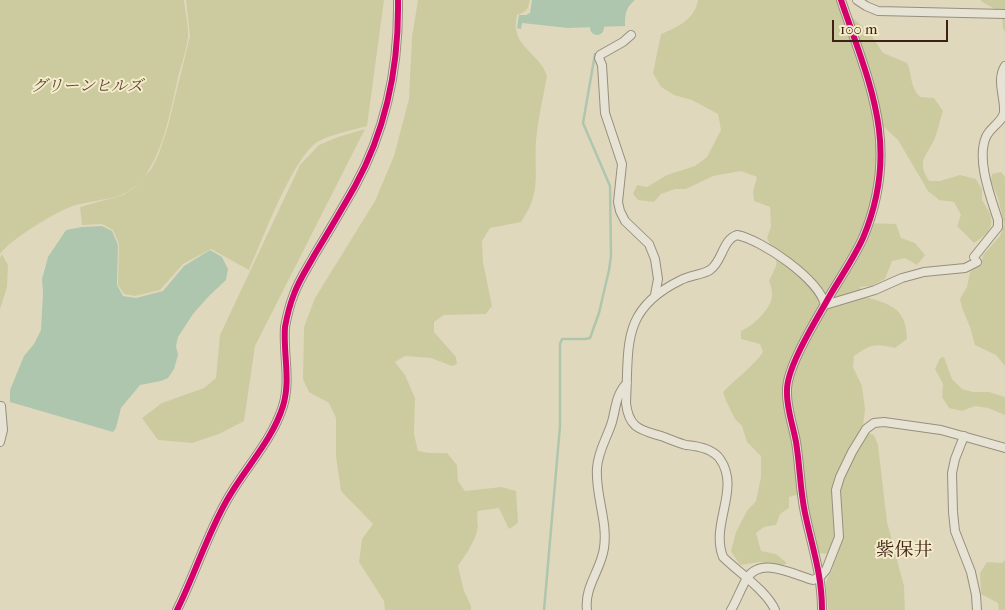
<!DOCTYPE html>
<html>
<head>
<meta charset="utf-8">
<style>
  body { margin:0 }
  #map { position:relative; width:1005px; height:610px; overflow:hidden; background:#e0d8bd; font-family:"IM FELL French Canon",serif }
  canvas { display:block }
  .scale { position:absolute; left:832px; top:20px; width:116px; height:22px; box-sizing:border-box; border:2px solid #3e2015; border-top:0; padding-left:6px; font-size:15px; line-height:18px; white-space:nowrap; color:#3e2015; -webkit-text-stroke:4px #f4ebcb; paint-order:stroke }
</style>
</head>
<body>
<div id="map">
<canvas width="1005" height="610"></canvas>
<div class="scale">100 m</div>
</div>
<script>
const ctx = document.querySelector('canvas').getContext('2d');
ctx.lineJoin = 'round';
function paint(path, color) {
  ctx.fillStyle = color;
  ctx.fill(path, 'evenodd');
}
function strokePath(path, color, width, dash) {
  ctx.strokeStyle = color;
  ctx.lineWidth = width;
  ctx.lineCap = dash ? 'butt' : 'round';
  ctx.setLineDash(dash || []);
  ctx.stroke(path);
}
function label(font, color, halo, rows, align = 'center') {
  ctx.font = font + ' "IM FELL French Canon","Noto Serif JP",serif';
  ctx.lineWidth = 4;
  ctx.setLineDash([]);
  ctx.textBaseline = 'middle';
  ctx.strokeStyle = halo;
  ctx.fillStyle = color;
  for (const [text, x, y, turn = 0] of rows) {
    ctx.save();
    ctx.translate(x, y);
    ctx.rotate((+turn || 0) * Math.PI / 180);
    ctx.textAlign = isNaN(turn) ? turn : align;
    if (halo) ctx.strokeText(text, 0, 0);
    ctx.fillText(text, 0, 0);
    ctx.restore();
  }
}
const green = new Path2D(`
  M0 0H184C185 12 189 26 188 38 186 53 180 68 177 82 169 117 159 180 121 195 107 200 91 201 76 205 58 210 11 239 0 254Z
  M186 0H384L367 126C354 130 327 135 316 143 292 160 262 241 249 270L211 249 183 264 160 290 135 296 124 294 118 285 119 244 113 230 102 224 82 225 80 207 123 195 134 188 152 168 159 153 168 126 190 36Z
  M418 0H530C528 10 526 12 517 15 509 47 540 52 547 76 543 98 538 119 536 141 534 174 542 192 521 222L490 228 482 241 483 262 492 306 486 314 444 315 434 322V332L456 357 457 364 452 366 431 358 405 356 395 362 405 375 415 398 414 434 418 451 430 453H447L457 465 458 481 465 491 501 487 516 491 518 523 509 529 499 508 478 511C476 517 478 521 478 527 476 540 465 556 458 566L464 591 471 606V610H385L384 601 359 562 362 539 373 524 341 491 336 456V418L329 403 309 392 303 379 304 327 315 298 375 201 394 156 409 99 412 37Z
  M698 0H837L839 9 853 18 870 33 883 53 907 63C913 76 909 85 920 97L934 98 943 111C940 120 938 130 935 138 927 156 916 160 929 181H940L960 175 976 179 982 189V200C996 220 995 230 974 243L957 226 961 215 954 202 939 200 928 191 898 140 883 126 874 132 878 160 874 194 867 223 896 224 901 238 915 243 925 255 917 265 905 258 892 261 885 279 871 286 860 287 866 297C892 305 906 308 907 339L895 348C875 343 871 344 854 356L853 367 862 386 865 410 863 426 865 432 874 435 878 445 887 522 904 586 905 610H828C828 602 826 593 826 585 827 571 838 573 830 554L818 553 813 527 803 493 789 497V508L780 514 776 525 764 527 756 533 761 551 776 554 787 563 780 567 760 562 740 565 731 551 736 532 747 511 756 501 761 477V456L747 442 742 426 735 419 726 401 723 392C736 378 753 367 763 352L760 344 741 339V331C753 326 774 307 772 292 772 289 770 284 769 281L776 266 777 255 772 249 767 238 771 226 770 207 754 201 753 192 757 177 741 171 713 176 686 189H675L661 194 654 202 638 200 633 194 637 185 647 187 667 175 695 166 707 157 721 130 718 114 692 100 674 95 661 87 653 73 661 34C678 27 695 19 698 0Z
  M980 0H1005V32C1001 26 1004 21 1001 15 997 8 987 6 980 0Z
  M365 129 255 346 244 421 219 434 192 443 158 440 142 418 162 403 204 388 216 378 220 335 300 165 319 145 338 137Z
  M1001 172 1005 177V366L996 355 975 345 970 327 962 308 960 299 967 287 970 272 982 261 983 255 1000 236 1004 224 998 198 991 181 992 174Z
  M2 254 8 265 7 287 0 309V258Z
  M944 357 952 379 962 389 973 392H989L1005 397V415L988 408 975 406 962 411 949 408 942 397 943 384 935 369 940 358Z
  M1005 560V610H999L998 603 981 594 980 573 987 562 1002 563Z`);
const water = new Path2D(`
  M532 0H635C625 8 625 15 625 26L568 28 522 23 521 29 517 28 519 15H526L530 13Z
  M102 226 112 231 118 245 117 285 123 296 136 298 163 291 184 266 210 250 222 257 228 269 226 280 208 297 193 314 178 337 176 346 178 355 174 369 168 378 161 381 140 385 121 408 116 428 113 432 10 402V390L24 356 34 344 41 330 43 293 42 279 48 257 66 230 82 227Z`);
const stream = new Path2D(`
  M597 28V33
  M544 610 560 426V344L562 339H585L590 338 599 313 609 270 611 256 610 186 583 123 595 54`);
const river = new Path2D(`
  M597 28V0`);
const minor = new Path2D(`
  M857 0 866 6 878 11 1005 14
  M631 35 623 42 600 55 599 58 602 65 605 113 622 164 618 202 620 211 625 221 649 244 655 259 658 279 655 295
  M974 257 998 227V220C991 198 976 160 986 137 990 127 1003 122 1004 112 1005 97 996 80 1005 66
  M825 305 875 290 902 278 924 272 965 268 977 262
  M964 436 955 459 952 473 953 512 955 531 971 572 976 595 977 610
  M0 442 3 430 1 406
  M177 610C195 574 207 535 227 500 245 468 272 441 283 406 291 380 283 354 285 327 287 316 290 304 294 294 299 280 308 267 315 254 329 231 342 209 355 186 387 128 399 65 398 0
  M587 610C584 587 601 570 604 548 608 521 595 495 597 468 598 451 607 438 612 422 616 407 616 394 627 383
  M731 610C737 600 741 588 747 578 762 556 794 575 813 580L820 577 826 570 839 537 836 490 840 477 852 452 866 429 874 423 884 422 941 430 1005 448
  M775 610C767 591 738 572 723 557 710 524 741 489 720 459 713 449 698 446 686 445 678 443 672 440 664 437 642 430 629 430 626 403 629 344 621 309 681 280 690 275 702 275 710 270 723 261 722 240 737 235 762 240 819 279 825 305
  M822 610C822 574 812 547 805 513 800 490 800 466 796 442 793 425 786 407 787 390 787 366 817 319 829 297 840 278 854 258 863 238 901 148 870 85 841 0`);
const cycleway = new Path2D(`
  M177 610C195 574 207 535 227 500 245 468 272 441 283 406 291 380 283 354 285 327 287 316 290 304 294 294 299 280 308 267 315 254 329 231 342 209 355 186 387 128 399 65 398 0
  M822 610C822 574 812 547 805 513 800 490 800 466 796 442 793 425 786 407 787 390 787 366 817 319 829 297 840 278 854 258 863 238 901 148 870 85 841 0`);
const parkNames = [
  ["グリーンヒルズ",87,87]
];
const quarterNames = [
  ["紫保井",904,551]
];
paint(green, '#cccba0');
paint(water, '#afc6ae');
strokePath(stream, '#afc6ae', 2.5);
strokePath(river, '#afc6ae', 14);
strokePath(minor, '#978e7e', 10);
strokePath(minor, '#e6e2d4', 8);
strokePath(cycleway, '#d6006c', 6);
label('italic 16px', '#5e4832', '#f4ebcb', parkNames);
label('19px', '#3e2015', '#f4ebcb', quarterNames);
</script>
</body>
</html>
